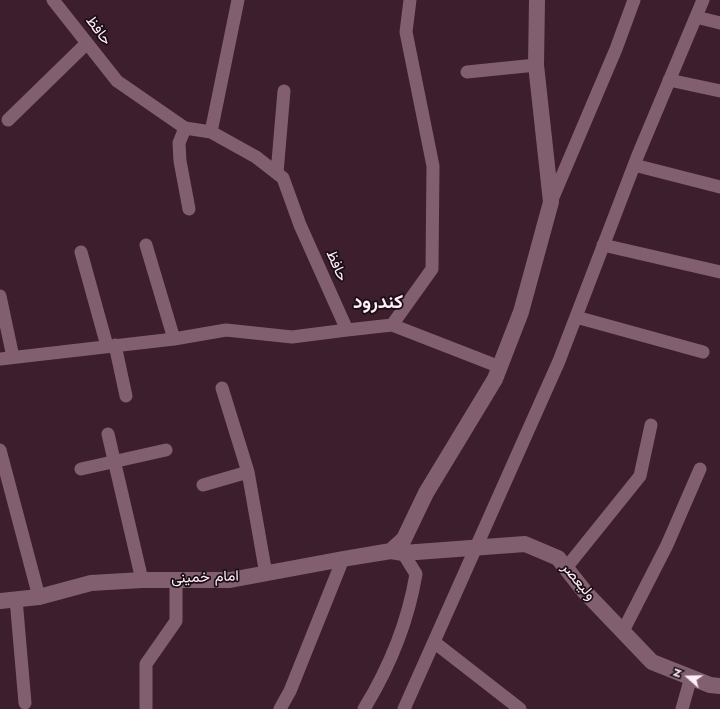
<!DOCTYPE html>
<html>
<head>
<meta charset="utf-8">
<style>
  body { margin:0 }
  #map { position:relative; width:720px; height:709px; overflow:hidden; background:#3c1e2d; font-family:Jost,sans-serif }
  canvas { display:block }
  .north { position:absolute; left:668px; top:657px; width:40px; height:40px; -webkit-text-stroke:3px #1b0d14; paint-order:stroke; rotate:290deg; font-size:11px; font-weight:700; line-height:16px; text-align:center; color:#ffeef5 }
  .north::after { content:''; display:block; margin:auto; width:14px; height:18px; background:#ffeef5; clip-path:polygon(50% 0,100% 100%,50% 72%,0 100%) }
</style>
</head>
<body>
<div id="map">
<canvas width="720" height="709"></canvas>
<div class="north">N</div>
</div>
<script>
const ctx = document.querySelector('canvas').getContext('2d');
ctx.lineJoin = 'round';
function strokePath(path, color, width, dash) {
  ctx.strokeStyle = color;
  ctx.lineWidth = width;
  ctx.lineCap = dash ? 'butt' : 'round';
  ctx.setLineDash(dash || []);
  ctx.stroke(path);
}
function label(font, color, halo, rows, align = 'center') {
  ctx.font = font + ' Jost,Vazirmatn,sans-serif';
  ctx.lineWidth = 3.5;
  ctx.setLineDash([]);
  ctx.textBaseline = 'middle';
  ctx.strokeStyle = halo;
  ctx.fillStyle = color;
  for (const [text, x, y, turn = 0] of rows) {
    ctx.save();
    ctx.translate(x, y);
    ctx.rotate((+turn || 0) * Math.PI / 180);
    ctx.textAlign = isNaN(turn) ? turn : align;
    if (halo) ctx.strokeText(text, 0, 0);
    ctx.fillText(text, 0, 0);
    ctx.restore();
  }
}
const minor = new Path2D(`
  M53 0 117 81 185 128 211 132 256 157 283 178 300 225 347 330 392 325 432 269 433 166 406 32 410 0
  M696 17 720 23
  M467 72 536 65
  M669 80 720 91
  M8 120 87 43
  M185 128 179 143 180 161 189 209
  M211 132 238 0
  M634 165 720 187
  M277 173 284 91
  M551 202 616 49 634 0
  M146 245 174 339
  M603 245 720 272
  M81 252 107 346
  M0 296 13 357
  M576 317 703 352
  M392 325 500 367
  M115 345 126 396
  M0 359 174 339 226 330 292 337 347 330
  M222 388 248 472
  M108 434 142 580
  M0 450 39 597
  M81 469 166 450
  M203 485 248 472 266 574
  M566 568 640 476 651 425
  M16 599 25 703
  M623 631 667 545 700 469
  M434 642 520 709
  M146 709V664L176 621V580
  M280 709 290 691 343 559
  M364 709C389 668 408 622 416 574L403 553
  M404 709 559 361 638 155 703 0
  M682 709 691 677`);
const tertiary = new Path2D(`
  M391 551 404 539 426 493 495 379 521 312 551 202 536 65 537 0
  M0 601 39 597 91 583 142 580H230L343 559 391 551 403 553 525 544 558 558 585 592 652 662 710 685 720 686`);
const streetNames = [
  ["حافظ",98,31,53],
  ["حافظ",336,266,66],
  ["امام خمینی",205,578,-2],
  ["ولیعصر",578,582,50]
];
const districtNames = [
  ["کندرود",378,303]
];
strokePath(minor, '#825f6f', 13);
strokePath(tertiary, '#825f6f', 16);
label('15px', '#ffeef5', '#1b0d14', streetNames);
label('bold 19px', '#ffeef5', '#1b0d14', districtNames);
</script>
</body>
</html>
